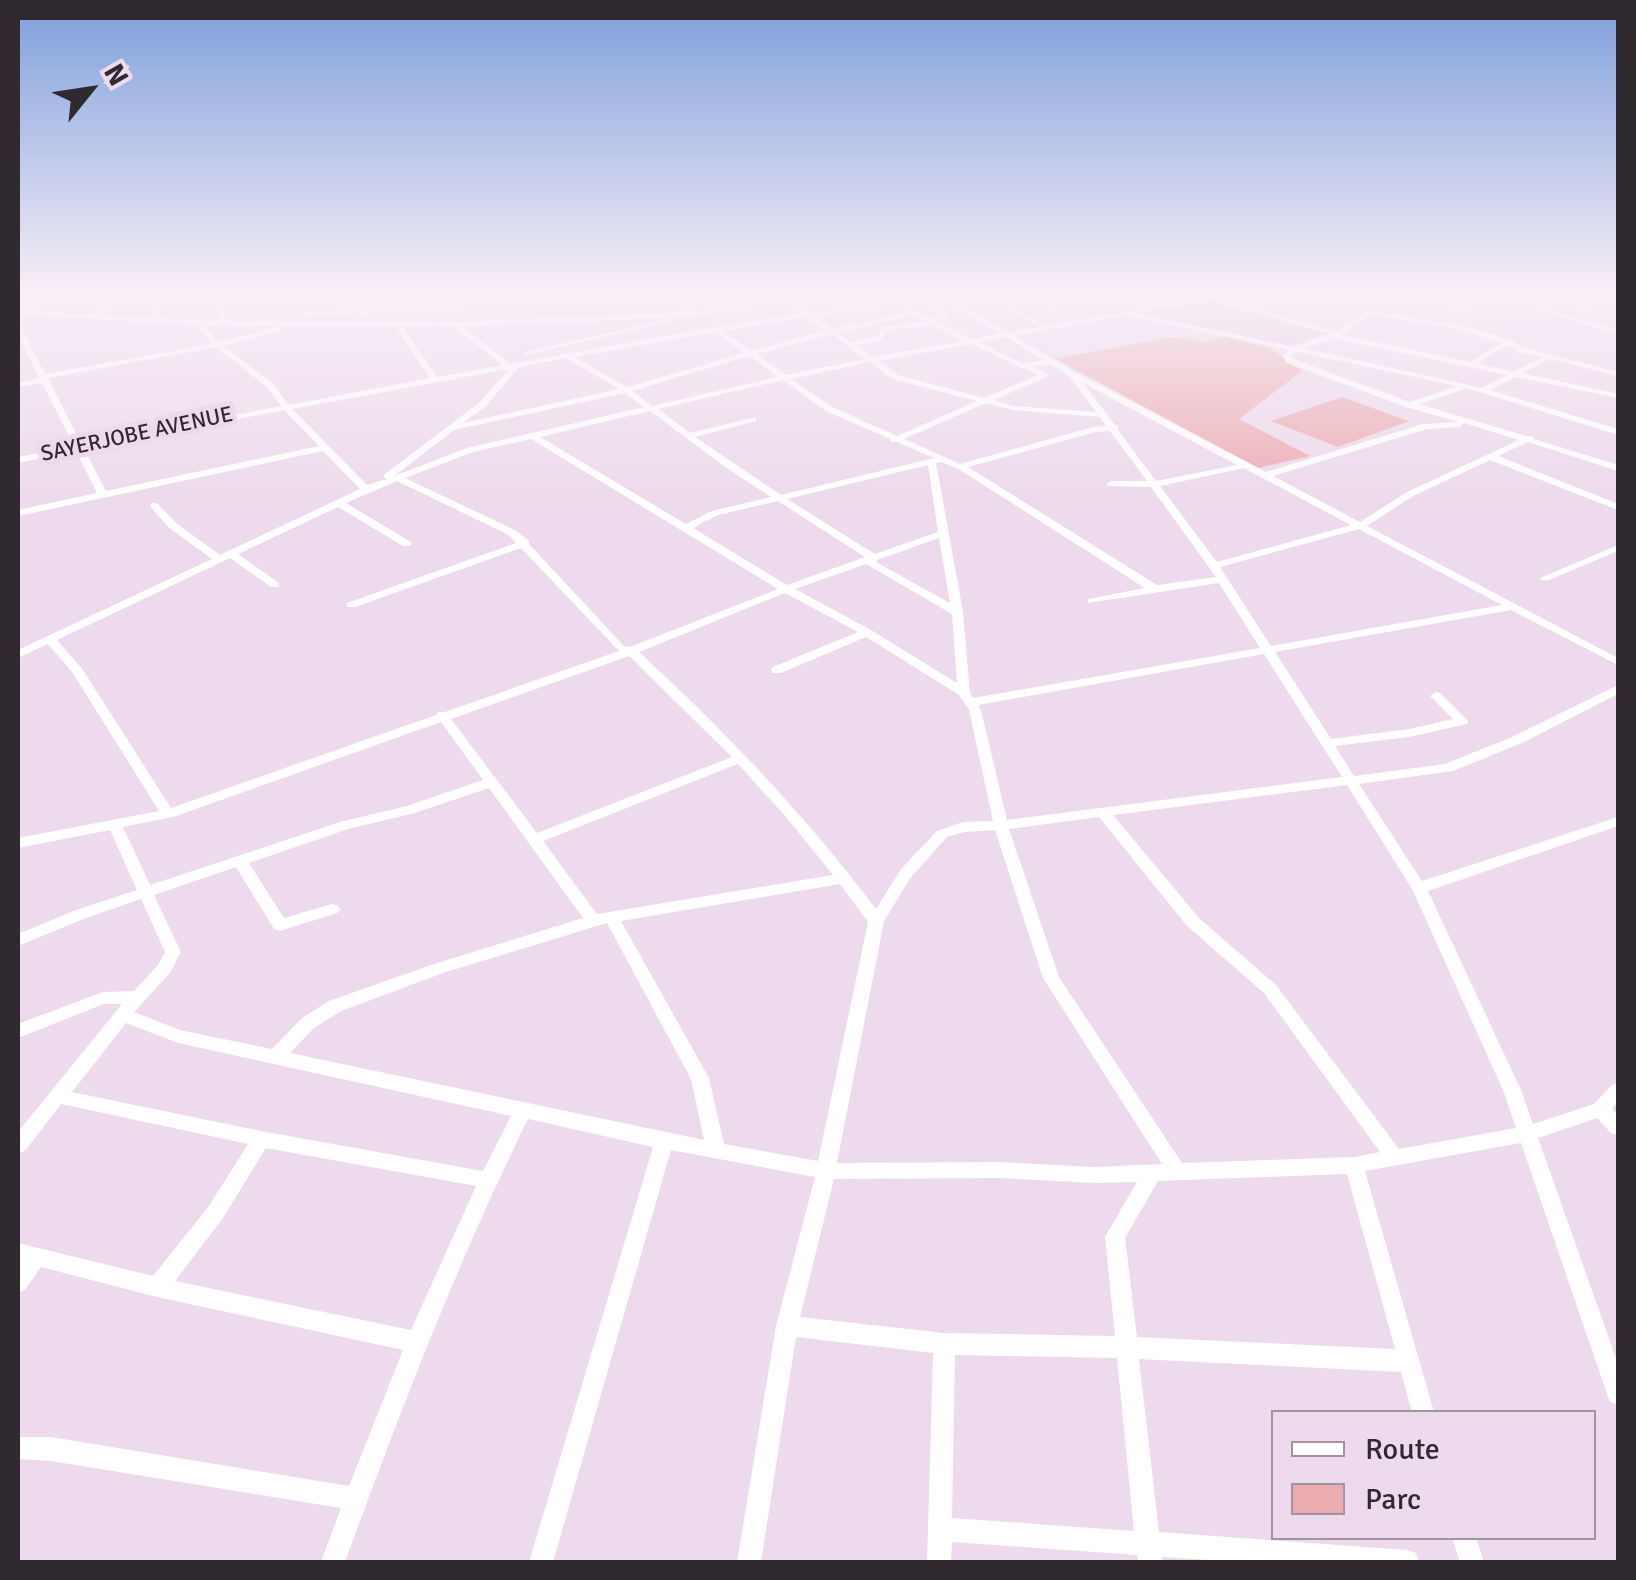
<!DOCTYPE html>
<html>
<head>
<meta charset="utf-8">
<style>
  body { margin:0 }
  #map { position:relative; width:1636px; height:1580px; overflow:hidden; background:#eddaec; font-family:Signika,sans-serif }
  canvas { display:block }
  .frame { position:absolute; inset:0; border:20px solid #30292f; pointer-events:none }
  .legend { position:absolute; left:1271px; top:1410px; width:325px; height:130px; box-sizing:border-box; background:#eddaec; border:2px solid #a193a0; margin:0; padding:12px 18px; list-style:none; font-size:30px; color:#30292f }
  .legend li { display:flex; align-items:center; gap:20px; height:50px }
  .legend b { width:50px; border:2px solid #a193a0 }
  .north { position:absolute; left:40px; top:40px; width:100px; height:100px; -webkit-text-stroke:8px #eddaec; paint-order:stroke; rotate:60deg; font-size:28px; font-weight:700; line-height:40px; text-align:center; color:#30292f }
  .north::after { content:''; display:block; margin:auto; width:35px; height:45px; background:#30292f; clip-path:polygon(50% 0,100% 100%,50% 72%,0 100%) }
</style>
</head>
<body>
<div id="map">
<canvas width="1636" height="1580"></canvas>
<div class="frame"></div>
<ul class="legend">
<li><b style="height:12px;background:#fff"></b>Route</li>
<li><b style="height:28px;background:#ebacb1"></b>Parc</li>
</ul>
<div class="north">N</div>
</div>
<script>
const ctx = document.querySelector('canvas').getContext('2d');
ctx.lineJoin = 'round';
function paint(path, color) {
  ctx.fillStyle = color;
  ctx.fill(path, 'evenodd');
}
function label(font, color, halo, rows, align = 'center') {
  ctx.font = font + ' Signika,sans-serif';
  ctx.lineWidth = 10;
  ctx.setLineDash([]);
  ctx.textBaseline = 'middle';
  ctx.strokeStyle = halo;
  ctx.fillStyle = color;
  for (const [text, x, y, turn = 0] of rows) {
    ctx.save();
    ctx.translate(x, y);
    ctx.rotate((+turn || 0) * Math.PI / 180);
    ctx.textAlign = isNaN(turn) ? turn : align;
    if (halo) ctx.strokeText(text, 0, 0);
    ctx.fillText(text, 0, 0);
    ctx.restore();
  }
}
const built = new Path2D(`
  M1210 300 1245 311 1327 332 1288 346 1128 315Z`);
const green = new Path2D(`
  M1171 337 1206 342 1226 337 1270 348 1302 371 1239 419 1310 456 1258 468 1056 359Z
  M1342 397 1409 421 1338 447 1271 421Z`);
const minor = new Path2D(`
  M60 288H67L33 311 98 315 107 288H113L104 315 150 318 161 288H167L157 318 219 321 214 288H220L226 320 234 321 454 322 689 312 657 294 366 313 368 317 364 319 360 313 302 317 299 315 302 313 358 309 353 288H359L365 309 719 288 716 290 665 293 697 312 780 297 768 288H775L787 296 882 288H902L792 300 810 313 923 296 1030 288 1023 290 1058 310 1053 311 1015 291 951 298 1008 332 1041 327 1006 309 1008 306 1046 326 1254 288H1265L1218 298 1337 332 1368 310 1467 327 1511 340 1525 348 1618 372V376L1550 359 1522 373 1618 394V398L1516 377 1490 390 1618 429V435L1467 388 1419 404 1526 436H1533L1534 439 1618 465V471L1528 442 1498 456 1618 504V510L1490 460 1413 496 1367 526 1618 658V665L1511 610 1275 652 1331 739 1409 729 1453 719 1430 696 1436 692 1440 693 1468 721 1467 724 1409 737 1335 746 1354 776 1445 764 1512 737 1618 685V694L1522 743 1453 771 1359 784 1422 881 1618 817V826L1428 891 1521 1090 1533 1124 1594 1104 1612 1085 1618 1083V1102L1612 1109 1618 1115V1135L1611 1133 1597 1118 1538 1138 1618 1364V1405L1610 1402 1607 1394 1521 1143 1365 1171 1434 1412H1412L1401 1372 1139 1359 1159 1532 1407 1550 1416 1553 1419 1562H1240L1162 1557V1562H1138L1137 1555 952 1542 951 1562H927L933 1353 796 1337 761 1562H737L776 1326 815 1177 671 1150 553 1562H529L653 1147 528 1119C457 1263 400 1412 345 1562H321L341 1508 51 1461 18 1459V1437H51L349 1486 403 1350 157 1297 41 1267 25 1290 18 1293V1266L20 1262 18 1261V1243L153 1276 209 1206 248 1144 61 1104 25 1151 18 1153V1132L122 1004H104L18 1038V1024L103 992 134 991 158 965 165 952 141 899 86 918 18 946V934L76 910 137 890 110 830 18 848V838L159 811 72 672 48 644 18 658V650L212 559 168 527 151 507V503H157L176 523 220 555 360 489 323 451 18 516V510L97 493 76 451 18 463V457L74 446 42 383 18 387V383L39 378 18 334V326L22 328 45 374 212 344 196 325 18 314V310H25ZM943 299 1001 334 973 339 936 322 951 317 941 309 943 306 932 300ZM1210 300H1211L1330 334 1294 347 1136 313ZM784 301 803 314 715 327 511 364 461 326 692 317ZM924 301 934 306 933 309 941 316 931 319 905 307 902 309 907 312 833 329 815 316ZM1369 314 1447 327 1502 343 1470 362 1341 335ZM912 315 925 322 879 327 881 331 875 337 850 342 838 333ZM1126 315 1290 350 1283 356 1287 363 1406 407 1458 422 1423 424 1266 472 1075 372 1014 336ZM807 317 826 331 751 351 723 331ZM204 325 279 326 219 342ZM932 325 964 341 873 357 855 345 880 341 888 330ZM281 326H395L430 378 288 405 274 384 223 346 283 330ZM402 326H452L503 365 437 377ZM715 332 744 353 627 387 574 357ZM831 334 865 359 786 375 756 354ZM1006 337 1043 360 1023 364 979 342ZM1333 338 1507 375 1482 388 1303 348ZM971 344 1038 375 984 398 898 375 878 361ZM1507 345 1519 352 1542 357 1514 372 1477 364ZM216 347 268 388 281 406 82 445 48 378ZM1297 352 1458 386 1410 402 1293 359 1291 356ZM749 356 778 377 652 406 632 391ZM566 358 619 389 463 423 486 406 519 367ZM870 362 892 379 977 401 897 436 832 407 791 379ZM1049 364 1069 376 1096 412 1013 406 993 400 1047 377V373L1033 366ZM509 369 480 402 385 474 383 476 387 479 367 485 292 409ZM783 380 826 411 890 439 891 442H897L934 458 781 495 695 437 756 421V417L690 433 658 409ZM1083 383 1237 465 1156 481 1118 430V426L1115 425ZM625 393 644 407 467 448 394 476 454 430ZM986 403 1013 410 1100 417 1106 426 1093 427 960 464 904 439ZM284 410 319 446 106 491 84 449ZM650 411 728 469 771 497 712 511 686 524 540 437ZM1464 423 1519 440 1407 492 1360 522 1273 476 1427 429 1460 427ZM1110 431 1147 481H1111L1106 484 1108 486 1151 487 1216 577 1157 585 968 467 1096 432ZM531 439 778 589 630 647 624 646 529 544V541L517 531 405 478 473 452ZM942 462 960 470 1145 588 1088 599V603L1219 583 1260 648 973 698 970 693 963 612 936 463ZM928 465 938 532 875 554 787 499ZM1244 468 1351 525 1217 562 1160 486ZM397 481 509 535 516 543 347 603V607H355L521 548 619 651 445 712H438L436 715 171 808 83 670 57 640 230 558 271 587H279V583L238 554 338 507 403 546H411V542L346 503ZM778 501 865 557 787 585 693 528 718 515ZM1359 529 1502 605 1271 646 1220 567ZM939 538 950 603 876 562 877 560ZM866 564 952 614 957 683 871 630 795 589ZM785 593 858 632 773 667 771 670 773 673H781L866 637 959 695 969 710 993 821 963 822 937 831 901 869 876 909C806 816 725 731 639 652ZM1264 654 1342 777 1007 820 981 710 978 705ZM629 656 732 757 537 833 451 719ZM441 722 483 780 407 806 340 822 150 885 123 827 173 817ZM738 764 786 817 833 875 597 914 543 841ZM1347 785 1412 889 1503 1090 1516 1128 1399 1149 1276 985 1199 918 1113 815ZM489 788 583 918 431 965 329 1001 302 1018 272 1049 180 1030 134 1012 170 973 181 952 154 895 236 867 274 929 280 931 337 913 340 909 337 905 332 904 284 918 249 863 348 829 415 813ZM1099 817 1187 926 1264 993 1380 1152 1354 1157 1182 1163 1059 977 1009 829ZM995 830 1043 978 1162 1164 1095 1167 1000 1162 837 1163 884 921 911 877 947 837 964 832ZM840 884 868 922 818 1161 724 1144 709 1078 621 921ZM607 923 691 1079 704 1140 290 1053 314 1028 341 1011 443 973ZM126 1023 178 1043 511 1116 483 1171 261 1131 72 1092ZM266 1148 476 1186 411 1330 175 1281 223 1218ZM1347 1174 1395 1349 1137 1337 1125 1238 1158 1181ZM1000 1178 1095 1183 1137 1182 1105 1237 1115 1336 944 1333 800 1317 834 1179ZM955 1355 1117 1358 1134 1531 952 1518Z
  M1342 288 1356 290 1385 288 1477 311 1474 313 1379 290 1356 294Z
  M1494 288H1502L1557 312 1618 330V334L1553 314Z
  M1596 288H1604L1618 293V297Z
  M1618 301V305L1571 308 1568 306Z
  M671 318 673 321 526 355 522 353Z
  M1618 545V551L1549 580H1541L1540 578Z
  M1452 1538H1476L1484 1562H1460Z`);
const farStreetnames = [
  ["SAYERJOBE AVENUE",137,435,-12]
];
paint(built, '#e4cbe2');
paint(green, '#ebacb1');
paint(minor, '#fff');
const sky = ctx.createLinearGradient(0, 0, 0, 509);
sky.addColorStop(0, '#7e9fdc');
sky.addColorStop(0.57, '#f7eef6');
sky.addColorStop(1, '#f7eef600');
ctx.fillStyle = sky;
ctx.fillRect(0, 0, 1636, 509);
label('22px', '#30292f', '#eddaec', farStreetnames);
</script>
</body>
</html>
